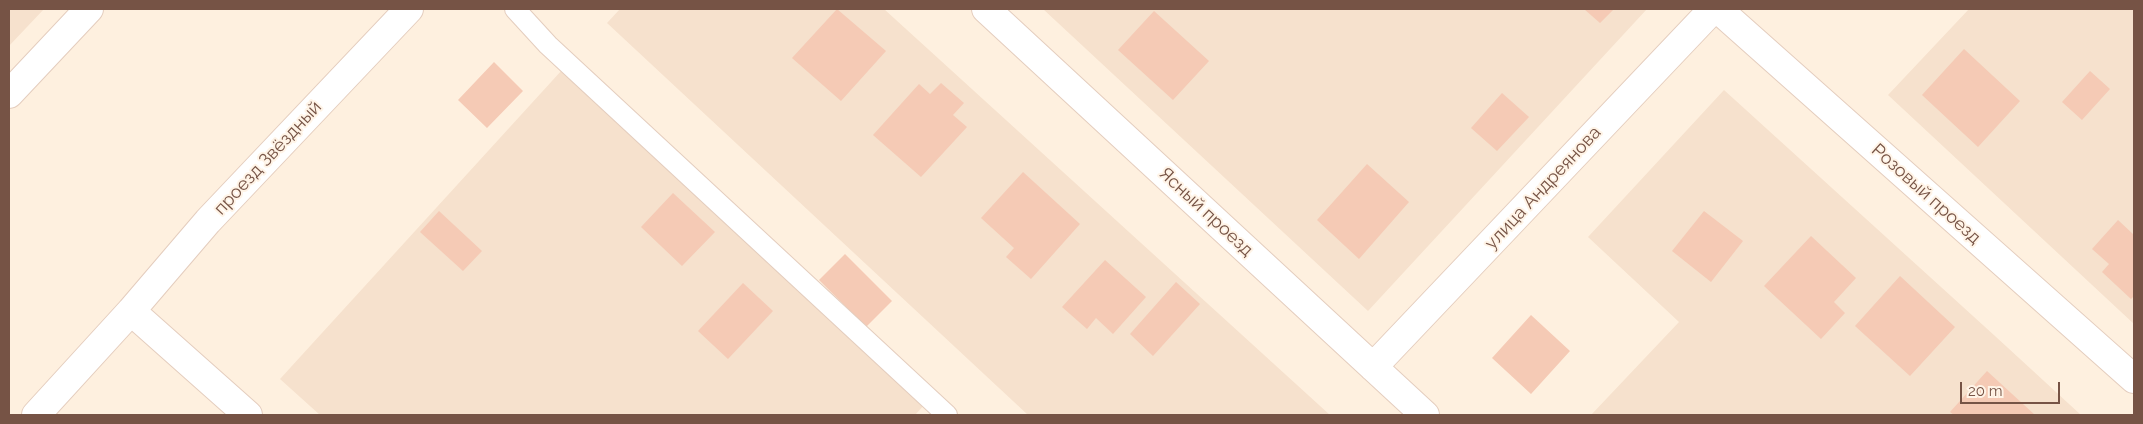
<!DOCTYPE html>
<html>
<head>
<meta charset="utf-8">
<style>
  body { margin:0 }
  #map { position:relative; width:2143px; height:424px; overflow:hidden; background:#fef0df; font-family:Raleway,sans-serif }
  canvas { display:block }
  .frame { position:absolute; inset:0; border:10px solid #765345; pointer-events:none }
  .scale { position:absolute; left:1960px; top:382px; width:100px; height:22px; box-sizing:border-box; border:2px solid #765345; border-top:0; padding-left:6px; font-size:15px; line-height:18px; white-space:nowrap; color:#765345; -webkit-text-stroke:4px #fff4e7; paint-order:stroke }
</style>
</head>
<body>
<div id="map">
<canvas width="2143" height="424"></canvas>
<div class="frame"></div>
<div class="scale">20 m</div>
</div>
<script>
const ctx = document.querySelector('canvas').getContext('2d');
ctx.lineJoin = 'round';
function paint(path, color) {
  ctx.fillStyle = color;
  ctx.fill(path, 'evenodd');
}
function strokePath(path, color, width, dash) {
  ctx.strokeStyle = color;
  ctx.lineWidth = width;
  ctx.lineCap = dash ? 'butt' : 'round';
  ctx.setLineDash(dash || []);
  ctx.stroke(path);
}
function label(font, color, halo, rows, align = 'center') {
  ctx.font = font + ' Raleway,sans-serif';
  ctx.lineWidth = 4;
  ctx.setLineDash([]);
  ctx.textBaseline = 'middle';
  ctx.strokeStyle = halo;
  ctx.fillStyle = color;
  for (const [text, x, y, turn = 0] of rows) {
    ctx.save();
    ctx.translate(x, y);
    ctx.rotate((+turn || 0) * Math.PI / 180);
    ctx.textAlign = isNaN(turn) ? turn : align;
    if (halo) ctx.strokeText(text, 0, 0);
    ctx.fillText(text, 0, 0);
    ctx.restore();
  }
}
const residential = new Path2D(`
  M9 9H44L9 46Z
  M620 9H884L1330 415H1028L607 23Z
  M1043 9H1647L1368 311Z
  M1969 9H2134V324L1888 95Z
  M562 70 925 404 915 415H320L280 379Z
  M1724 90 1995 336 2081 415H1591L1679 322 1588 237Z`);
const building = new Path2D(`
  M837 9 886 51 841 101 792 58Z
  M1584 9H1614L1600 23Z
  M1154 11 1209 61 1173 100 1118 50Z
  M1964 49 2020 101 1978 147 1922 95Z
  M494 62 523 91 487 128 458 100Z
  M2090 71 2110 89 2082 120 2062 102Z
  M941 83 964 103 953 115 967 127 921 177 873 135 919 84 930 94Z
  M1502 93 1529 117 1497 151 1471 128Z
  M1367 164 1409 202 1359 259 1317 220Z
  M1023 172 1080 224 1031 279 1006 257 1014 248 981 218Z
  M673 193 715 232 682 266 641 227Z
  M439 211 482 251 463 271 420 232Z
  M1704 211 1743 241 1711 282 1672 251Z
  M2118 220 2134 235V296L2131 299 2102 272 2109 264 2092 249Z
  M1811 236 1856 278 1834 302 1845 313 1821 339 1764 286Z
  M845 254 892 301 866 327 819 280Z
  M1105 260 1146 297 1113 334 1096 318 1087 329 1062 307Z
  M1900 276 1955 327 1910 376 1855 326Z
  M1176 282 1200 304 1153 356 1130 334Z
  M743 283 773 311 728 359 698 331Z
  M1531 315 1570 351 1531 394 1492 358Z
  M1987 371 2035 415H1954L1950 412Z`);
const lane = new Path2D(`
  M515 9 548 45 947 415`);
const street = new Path2D(`
  M986 9 1425 415
  M1718 9 2134 379
  M9 94 89 9
  M131 311 248 415
  M1373 367 1713 9
  M36 415 131 311 208 221 409 9`);
const streetNames = [
  ["проезд Звёздный",268,158,-47],
  ["улица Андреянова",1543,188,-47],
  ["Розовый проезд",1926,194,42],
  ["Ясный проезд",1206,212,43]
];
paint(residential, '#f6e1cd');
paint(building, '#f5cab5');
strokePath(lane, '#e4cdbe', 22);
strokePath(street, '#e4cdbe', 30);
strokePath(lane, '#fff', 20);
strokePath(street, '#fff', 28);
label('18px', '#765345', '#fff4e7', streetNames);
</script>
</body>
</html>
